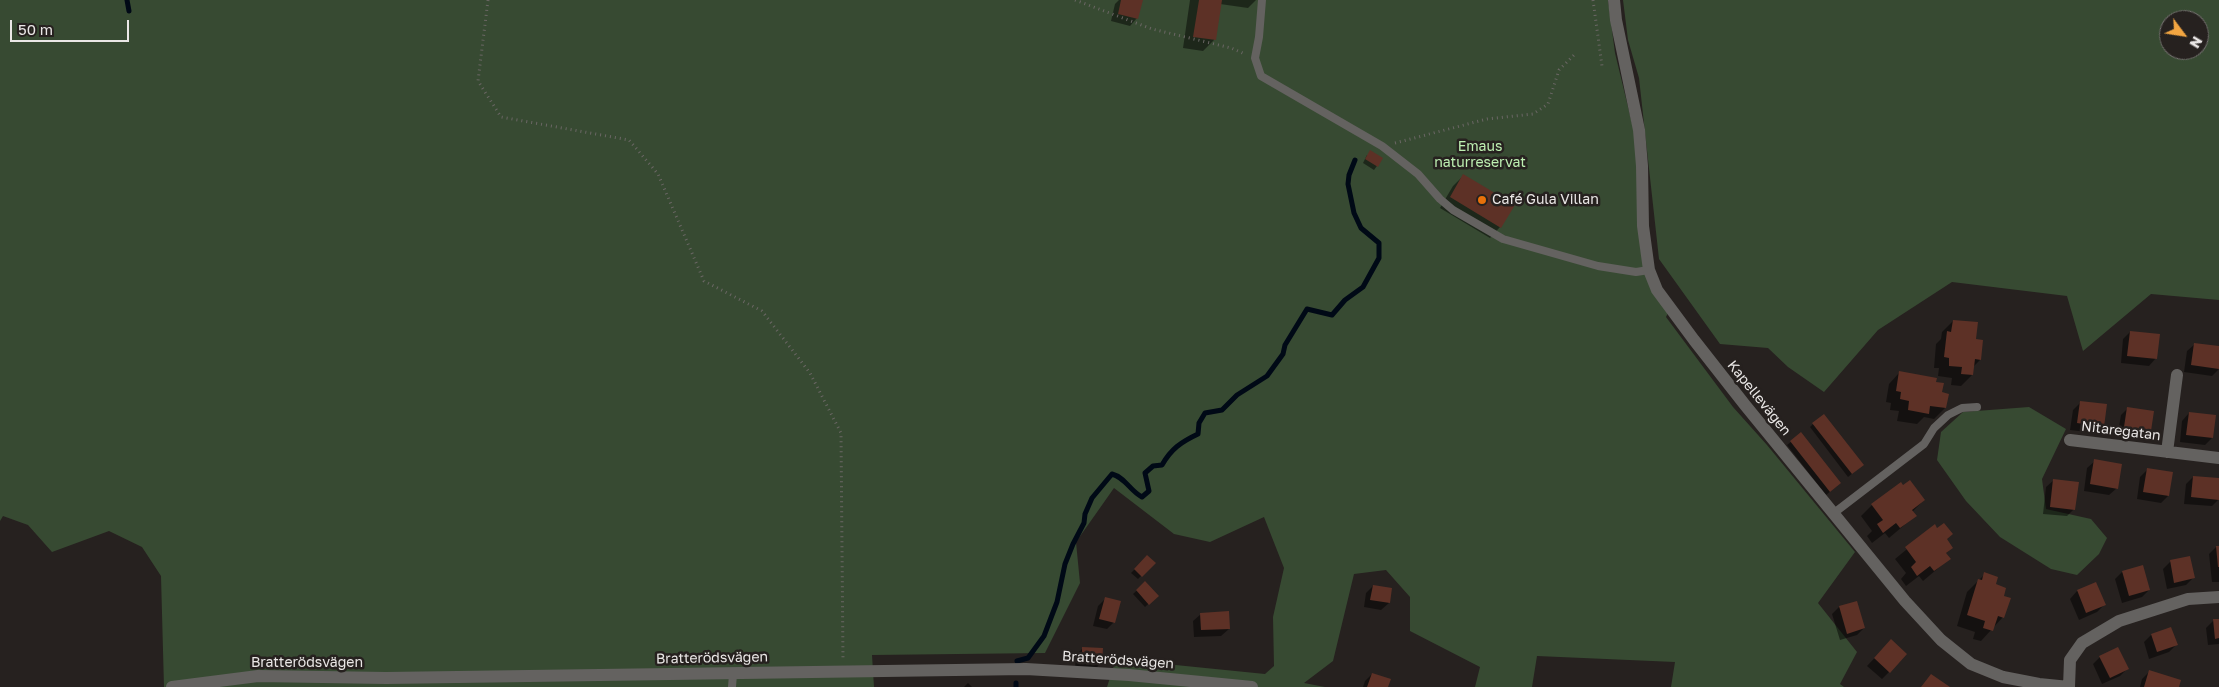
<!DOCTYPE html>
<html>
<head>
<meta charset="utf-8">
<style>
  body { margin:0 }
  #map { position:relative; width:2219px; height:687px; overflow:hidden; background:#26211f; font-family:"Golos Text",sans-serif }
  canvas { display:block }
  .north { position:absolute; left:2159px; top:10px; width:50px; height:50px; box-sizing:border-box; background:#26211f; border:1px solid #74706f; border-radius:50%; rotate:121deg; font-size:14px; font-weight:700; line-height:20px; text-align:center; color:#eae7e6 }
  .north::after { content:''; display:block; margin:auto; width:18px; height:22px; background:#f2a541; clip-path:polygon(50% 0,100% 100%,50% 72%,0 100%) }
  .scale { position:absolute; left:10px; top:20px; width:119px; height:22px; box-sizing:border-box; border:2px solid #eae7e6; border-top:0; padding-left:6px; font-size:15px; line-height:18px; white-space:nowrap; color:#eae7e6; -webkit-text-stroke:4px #26211f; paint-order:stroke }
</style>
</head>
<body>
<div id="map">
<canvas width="2219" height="687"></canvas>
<div class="north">N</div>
<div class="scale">50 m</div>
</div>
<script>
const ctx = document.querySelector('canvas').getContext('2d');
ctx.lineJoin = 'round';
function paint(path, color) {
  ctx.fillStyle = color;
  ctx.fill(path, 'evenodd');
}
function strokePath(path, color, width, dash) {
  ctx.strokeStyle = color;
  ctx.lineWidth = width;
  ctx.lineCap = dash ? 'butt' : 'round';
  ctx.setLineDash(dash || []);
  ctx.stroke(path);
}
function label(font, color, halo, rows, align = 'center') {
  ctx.font = font + ' "Golos Text",sans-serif';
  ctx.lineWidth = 5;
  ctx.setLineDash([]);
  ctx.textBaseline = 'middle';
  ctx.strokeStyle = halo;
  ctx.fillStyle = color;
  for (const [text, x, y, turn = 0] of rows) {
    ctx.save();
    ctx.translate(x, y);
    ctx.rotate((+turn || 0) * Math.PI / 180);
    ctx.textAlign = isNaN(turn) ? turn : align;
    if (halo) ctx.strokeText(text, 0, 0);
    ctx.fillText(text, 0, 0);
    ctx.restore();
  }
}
const green = new Path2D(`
  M0 0H1608L1615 53 1636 140 1643 249 1668 313 1666 317 1733 407 1767 445 1855 552 1818 603 1857 652 1840 684 1844 687H1671L1675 662 1537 656 1532 687H1475L1480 667 1410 631V597L1386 570 1354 574 1333 661 1304 683 1325 687H1107L1116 659 1265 674 1274 666 1273 617 1284 568 1264 517 1210 542 1174 534 1114 488 1076 542 1080 583 1045 653 872 655 874 687H164L161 576 142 547 109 531 52 552 28 525 3 516 0 521Z
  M1623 0H2219V300L2151 294 2083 351 2067 296 1952 282 1878 330 1824 392 1788 367 1768 348 1720 344 1659 259 1639 78 1628 40ZM2169 20H2199V50H2169Z
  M2029 407 2066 429 2042 479 2046 509 2091 519 2107 538 2099 554 2077 575 2051 569 2000 537 1966 501 1937 460 1941 432 1963 412Z`);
const shadow = new Path2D(`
  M1119 0H1138L1137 18 1130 26 1111 21 1115 4Z
  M1190 0H1256L1248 8 1220 4 1214 40 1203 51 1183 48Z
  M1367 155 1382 159 1374 170 1363 163Z
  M1464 175 1500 227 1490 238 1440 208 1453 186Z
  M1953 321 1975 340 1980 360 1973 367 1972 375 1961 386 1951 385 1952 378 1938 376 1939 368H1934L1936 344 1941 339 1942 332Z
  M2130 332 2156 358 2149 366 2121 363 2123 339Z
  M2195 344 2219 348V369L2212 376 2184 372 2187 351Z
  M1899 373 1934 383 1941 393 1945 408 1934 419 1924 417 1917 424 1897 421 1899 411 1890 410 1891 403 1886 402 1889 384Z
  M2080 403 2103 426 2096 433 2070 430 2073 410Z
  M2128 408 2150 430 2143 438 2118 433 2121 415Z
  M2189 413 2212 438 2205 445 2180 442 2182 421Z
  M1813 424 1859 468 1848 477 1810 427Z
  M1801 434 1837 486 1826 495 1787 445Z
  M2095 461 2117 488 2109 495 2084 491 2087 468Z
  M2148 469 2168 496 2161 503 2137 499 2140 477Z
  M2193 477 2219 479V499L2212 506 2184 504 2186 484Z
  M2054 480 2074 509 2067 516 2043 514 2046 487Z
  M1924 500 1912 512 1915 516 1889 538 1885 533 1872 543 1867 536 1872 531 1861 516 1872 505Z
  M1935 526 1952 548 1945 554 1949 559 1923 581 1919 576 1906 586 1901 579 1906 573 1895 559Z
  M2216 547H2219V582H2212L2209 554Z
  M1147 557 1154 563 1138 579 1131 573Z
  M2189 557 2193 578 2186 585 2167 589 2163 569 2170 562Z
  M2122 572 2149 590 2142 597 2122 603 2115 579Z
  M1985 574 2002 597 2003 617 1981 641 1973 639 1975 632 1957 626 1967 592Z
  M1145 583 1157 596 1145 607 1133 594Z
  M2096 584 2104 605 2097 612 2079 620 2070 599 2077 591Z
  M1373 586 1389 603 1381 610 1364 607 1366 593Z
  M1105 599 1114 622 1107 629 1093 626 1098 606Z
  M1839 607 1864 628 1857 635 1840 640 1832 614Z
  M1201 614 1229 629 1221 636 1194 637 1193 621Z
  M2214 620H2219V644L2208 645 2206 628Z
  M2171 629 2176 645 2169 652 2149 659 2144 642 2151 635Z
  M1083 648 1101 663 1094 670 1075 669 1076 655Z
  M1884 648 1889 672 1882 679 1867 666Z
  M2100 657 2127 669 2120 676 2102 684 2093 664Z
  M2149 672 2178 687H2140L2142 679Z
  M1372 674 1387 687H1363L1365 681Z
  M968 683 972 687H964Z`);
const stream = new Path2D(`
  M127 0 129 11
  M1017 661 1028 658 1044 636 1057 602 1065 564 1073 544 1084 523 1085 514 1092 498 1112 474C1126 478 1129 490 1142 497L1149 491 1145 473 1153 466 1162 465C1171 449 1181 442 1198 434L1199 423 1205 413 1222 410 1237 395 1267 376 1283 354 1285 345 1307 309 1332 315 1345 300 1363 287 1379 258V243L1361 228 1354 213 1348 184 1349 175 1355 160
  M1016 687V683`);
const building = new Path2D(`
  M1121 0H1143L1138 19 1118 14Z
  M1199 0H1222L1216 40 1193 37Z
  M1370 150 1383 158 1378 167 1365 159Z
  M1463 174 1515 205 1501 228 1450 197Z
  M1953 320 1978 322 1976 339 1983 340 1981 360 1975 359 1973 375 1961 374 1962 367 1949 366V358L1944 357 1947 331 1951 332Z
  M2130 331 2160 334 2157 359 2127 356Z
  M2194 343 2219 346V369L2191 365Z
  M1899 371 1937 378 1936 382 1944 383 1942 392 1949 394 1946 408 1930 406 1929 414 1908 410 1909 401 1900 399 1901 392 1896 391Z
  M2080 401 2107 404 2104 427 2077 423Z
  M2127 407 2154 411 2151 431 2124 427Z
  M2189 412 2216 415 2213 438 2186 435Z
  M1824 414 1864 465 1852 474 1812 423Z
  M1801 432 1841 483 1830 492 1790 441Z
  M2094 459 2122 464 2118 489 2090 484Z
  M2147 468 2173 472 2169 496 2143 492Z
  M2193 476 2219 478V500L2191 497Z
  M2053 479 2079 482 2075 510 2050 507Z
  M1910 480 1925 500 1912 510 1917 516 1900 528 1896 523 1883 533 1877 524 1883 520 1871 504 1901 482 1903 485Z
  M1944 523 1953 534 1947 539 1953 548 1946 553 1951 559 1934 571 1930 566 1917 576 1911 567 1916 562 1905 547 1935 524 1937 528Z
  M2216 546H2219V567H2218Z
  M1147 555 1156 563 1142 577 1134 569Z
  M2190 556 2195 578 2174 583 2170 560Z
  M2143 565 2150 590 2129 596 2122 571Z
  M1984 572 1998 577 1996 584 2006 588 2004 596 2011 598 2004 618 1998 616 1993 631 1983 628 1985 621 1967 615 1978 579 1982 580Z
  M1145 581 1159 596 1149 605 1136 590Z
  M2096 582 2106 605 2086 613 2077 590Z
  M1373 585 1392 588 1390 603 1370 600Z
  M1105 597 1121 601 1115 623 1099 619Z
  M1857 601 1865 628 1847 634 1839 606Z
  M1229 611 1230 629 1201 630 1200 613Z
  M2213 619H2219V638L2215 639Z
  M2171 627 2178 645 2157 652 2151 634Z
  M1891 639 1907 654 1890 673 1874 658Z
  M1082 647 1103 648 1102 663 1082 662Z
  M2118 647 2129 669 2110 678 2099 656Z
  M2149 670 2181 680 2179 687H2144Z
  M1372 673 1391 679 1388 687H1367Z
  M1931 674 1950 687H1921Z`);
const path = new Path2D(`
  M488 0 478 81 501 117 629 140 658 174 704 281 762 311 810 373 841 433 843 660
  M1075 0 1152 29 1231 48 1245 54
  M1593 0 1602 66
  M1395 143 1487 119 1533 114 1548 104 1559 70 1574 55`);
const service = new Path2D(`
  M1262 0 1259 37 1255 58 1261 76 1382 146 1418 174 1440 199 1453 210 1503 239 1598 266 1636 272 1649 270
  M1834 513 1924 444 1934 428 1948 415 1962 408 1977 407
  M732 687 733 674`);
const minor = new Path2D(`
  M1614 0 1616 20 1639 130 1642 166 1643 226 1649 270 1657 290 1694 340 1745 405 1905 601 1941 640 1971 664 2003 677 2039 684 2069 687
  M2070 440 2219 458
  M2167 452 2177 375
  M172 687 258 676 386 678 1026 669 1129 675 1252 687
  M2069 687 2070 660 2082 643 2119 621 2188 599 2219 597`);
const markers = [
  [1482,200,5,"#e8710a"]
];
const parkNames = [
  ["Emaus",1480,147],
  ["naturreservat",1480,163]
];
const poiNames = [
  ["Café Gula Villan",1492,200]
];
const streetNames = [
  ["Kapellevägen",1759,398,51],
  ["Nitaregatan",2121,431,7],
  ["Bratterödsvägen",712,658,-1],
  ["Bratterödsvägen",1118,660,4],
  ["Bratterödsvägen",307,663]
];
paint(green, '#374a32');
paint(shadow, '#0007');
strokePath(stream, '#000916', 5);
paint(building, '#5d3126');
strokePath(path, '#6b6765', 3, [1, 4]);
strokePath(service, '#646260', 8);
strokePath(minor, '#646260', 12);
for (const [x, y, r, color] of markers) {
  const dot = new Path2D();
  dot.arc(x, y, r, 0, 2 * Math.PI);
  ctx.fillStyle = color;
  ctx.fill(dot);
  strokePath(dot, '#26211f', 2);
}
label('14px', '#bdefb1', '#26211f', parkNames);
label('14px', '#eae7e6', '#26211f', poiNames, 'left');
label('14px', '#eae7e6', '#26211f', streetNames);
</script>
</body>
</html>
